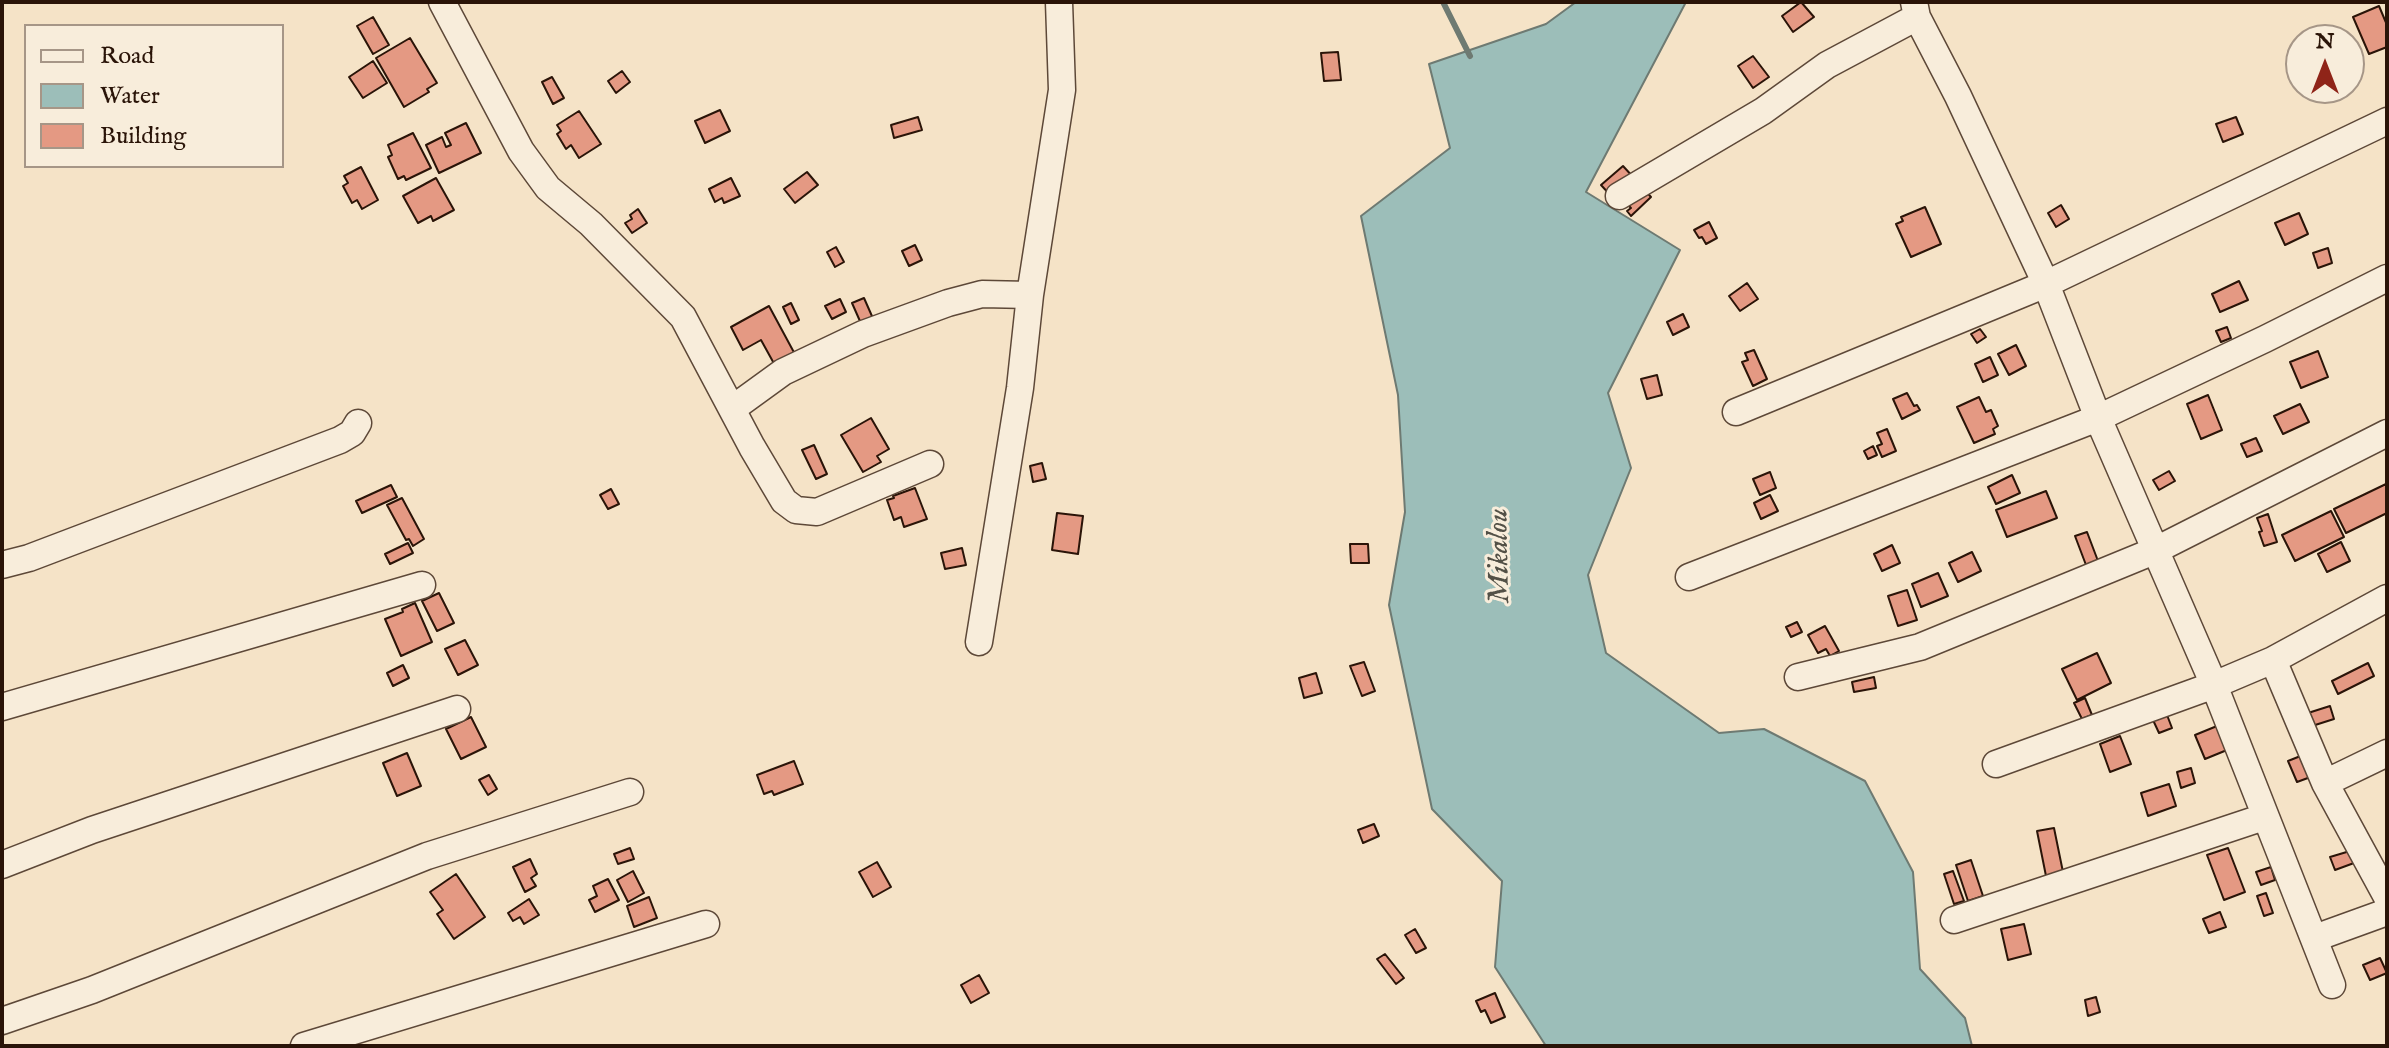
<!DOCTYPE html>
<html>
<head>
<meta charset="utf-8">
<style>
  body { margin:0 }
  #map { position:relative; width:2389px; height:1048px; overflow:hidden; background:#f5e3c7; font-family:"IM FELL English",serif }
  canvas { display:block }
  .frame { position:absolute; inset:0; border:4px solid #2a1408; pointer-events:none }
  .legend { position:absolute; left:24px; top:24px; width:260px; height:144px; box-sizing:border-box; background:#f8eddb; border:2px solid #a69687; margin:0; padding:10px 14px; list-style:none; font-size:24px; color:#2a1408 }
  .legend li { display:flex; align-items:center; gap:16px; height:40px }
  .legend b { width:40px; border:2px solid #a69687 }
  .north { position:absolute; left:2285px; top:24px; width:80px; height:80px; box-sizing:border-box; background:#f8eddb; border:2px solid #a69687; border-radius:50%; rotate:0deg; font-size:22px; font-weight:700; line-height:32px; text-align:center; color:#2a1408 }
  .north::after { content:''; display:block; margin:auto; width:28px; height:36px; background:#8f2418; clip-path:polygon(50% 0,100% 100%,50% 72%,0 100%) }
</style>
</head>
<body>
<div id="map">
<canvas width="2389" height="1048"></canvas>
<div class="frame"></div>
<ul class="legend">
<li><b style="height:10px;background:#f8eddb"></b>Road</li>
<li><b style="height:22px;background:#9cbeb9"></b>Water</li>
<li><b style="height:22px;background:#e49983"></b>Building</li>
</ul>
<div class="north">N</div>
</div>
<script>
const ctx = document.querySelector('canvas').getContext('2d');
ctx.lineJoin = 'round';
function paint(path, color) {
  ctx.fillStyle = color;
  ctx.fill(path, 'evenodd');
}
function strokePath(path, color, width, dash) {
  ctx.strokeStyle = color;
  ctx.lineWidth = width;
  ctx.lineCap = dash ? 'butt' : 'round';
  ctx.setLineDash(dash || []);
  ctx.stroke(path);
}
function label(font, color, halo, rows, align = 'center') {
  ctx.font = font + ' "IM FELL English",serif';
  ctx.lineWidth = 6;
  ctx.setLineDash([]);
  ctx.textBaseline = 'middle';
  ctx.strokeStyle = halo;
  ctx.fillStyle = color;
  for (const [text, x, y, turn = 0] of rows) {
    ctx.save();
    ctx.translate(x, y);
    ctx.rotate((+turn || 0) * Math.PI / 180);
    ctx.textAlign = isNaN(turn) ? turn : align;
    if (halo) ctx.strokeText(text, 0, 0);
    ctx.fillText(text, 0, 0);
    ctx.restore();
  }
}
const water = new Path2D(`
  M1576 2H1686L1586 192 1680 250 1608 393 1631 468 1588 575 1606 653 1719 733 1764 729 1865 781 1913 872 1920 969 1965 1018 1972 1046H1546L1495 967 1502 881 1432 809 1389 605 1405 512 1398 395 1361 216 1450 148 1429 64 1546 24Z`);
const stream = new Path2D(`
  M1443 2 1470 56`);
const building = new Path2D(`
  M1801 2 1814 17 1793 32 1782 16Z
  M2379 6 2387 25V47L2369 54 2353 17Z
  M373 17 389 45 373 54 357 26Z
  M410 38 437 83 427 89 429 92 404 107 376 58Z
  M1338 52 1341 80 1324 81 1321 53Z
  M1753 56 1769 77 1753 88 1738 66Z
  M373 61 387 83 363 98 349 77Z
  M622 71 630 82 616 93 608 81Z
  M552 77 564 98 553 104 542 82Z
  M720 110 730 131 705 143 695 121Z
  M579 111 601 144 579 158 571 145 566 149 557 134 561 131 557 125Z
  M918 117 922 130 894 138 891 125Z
  M2236 117 2243 134 2223 142 2216 124Z
  M466 123 481 153 439 173 426 145 442 137 446 147 451 145 445 133Z
  M413 133 431 168 406 180 404 176 398 179 388 157 392 155 388 145Z
  M1623 166 1634 178 1612 197 1601 185Z
  M361 167 378 200 362 209 357 200 352 203 343 186 348 183 344 176Z
  M807 172 818 185 795 203 784 189Z
  M436 178 454 210 433 221 431 216 418 223 403 196Z
  M731 178 740 196 724 203 722 198 715 202 709 189Z
  M1642 187 1651 197 1631 216 1627 211 1631 208 1625 202Z
  M2061 205 2069 219 2056 227 2048 213Z
  M1925 207 1941 244 1911 257 1896 224 1903 221 1901 217Z
  M638 209 647 223 632 233 625 223 632 219 630 215Z
  M2299 213 2308 234 2285 245 2275 223Z
  M1709 222 1717 238 1706 244 1702 237 1699 238 1694 230Z
  M915 245 922 260 909 266 902 251Z
  M836 247 844 262 835 267 827 252Z
  M2328 248 2332 263 2318 268 2313 253Z
  M2239 281 2248 300 2220 312 2212 294Z
  M1747 283 1758 299 1740 311 1729 296Z
  M864 298 875 323 863 328 852 303Z
  M840 299 846 312 832 319 825 306Z
  M791 303 799 320 791 324 783 307Z
  M769 306 797 358 777 369 761 340 743 350 731 327Z
  M1683 314 1689 327 1673 335 1667 322Z
  M2227 327 2231 338 2221 342 2216 331Z
  M1980 329 1986 337 1977 343 1971 334Z
  M2016 345 2026 366 2009 375 1998 354Z
  M1754 350 1767 379 1753 386 1742 362 1748 360 1745 353Z
  M2318 351 2328 377 2301 388 2290 362Z
  M1990 357 1998 375 1983 382 1975 364Z
  M1657 375 1662 395 1647 399 1641 379Z
  M1907 393 1914 406 1917 405 1920 410 1902 419 1893 399Z
  M2208 395 2222 430 2201 439 2187 404Z
  M1979 397 1986 412 1991 410 1998 426 1993 429 1995 434 1974 443 1957 407Z
  M2300 404 2309 422 2283 434 2274 416Z
  M871 418 889 449 877 456 881 462 863 472 841 435Z
  M1887 429 1896 451 1882 457 1877 446 1882 444 1877 433Z
  M2256 438 2262 451 2247 457 2241 444Z
  M814 445 827 474 816 479 802 450Z
  M1873 446 1877 455 1868 459 1864 451Z
  M1042 463 1046 479 1033 482 1030 466Z
  M2169 471 2175 481 2159 490 2153 480Z
  M1770 472 1776 488 1760 495 1753 479Z
  M2012 475 2020 493 1996 504 1988 487Z
  M2386 484 2387 513 2346 533 2334 509Z
  M391 485 397 497 362 513 356 501Z
  M915 488 927 519 904 527 901 517 894 520 887 500 894 498 893 496Z
  M611 489 619 504 608 509 600 495Z
  M2046 491 2057 518 2007 537 1996 510Z
  M1770 495 1778 511 1761 519 1754 503Z
  M402 498 424 539 413 546 409 539 406 540 387 505Z
  M2331 511 2344 537 2295 561 2282 535Z
  M1057 513 1083 516 1078 554 1052 550Z
  M2268 514 2277 542 2264 546 2259 532 2262 531 2257 518Z
  M2087 532 2098 561 2086 565 2075 536Z
  M2341 542 2350 561 2327 572 2318 554Z
  M408 543 413 553 390 564 385 554Z
  M1350 544H1368L1369 563H1351Z
  M1892 545 1900 563 1882 571 1874 554Z
  M962 548 966 565 945 569 941 553Z
  M1972 552 1981 571 1958 582 1949 563Z
  M1938 573 1948 596 1921 607 1912 584Z
  M1907 590 1917 620 1898 626 1888 596Z
  M439 593 454 623 437 631 422 601Z
  M415 603 432 642 401 656 385 619 403 612 402 609Z
  M1797 622 1802 632 1791 637 1786 627Z
  M1825 626 1839 651 1830 656 1826 649 1818 653 1808 635Z
  M465 640 478 665 458 675 445 649Z
  M2097 653 2111 683 2077 700 2062 669Z
  M1364 662 1375 691 1362 696 1350 666Z
  M2368 663 2374 676 2338 694 2332 681Z
  M403 665 409 678 393 686 387 673Z
  M1316 673 1322 693 1304 698 1299 678Z
  M1874 677 1876 688 1854 692 1852 682Z
  M2085 698 2092 715 2082 719 2074 703Z
  M2330 706 2334 719 2312 726 2308 713Z
  M2167 715 2172 728 2159 733 2153 720Z
  M471 717 486 747 461 759 446 729Z
  M2217 726 2227 750 2205 759 2195 735Z
  M2120 736 2131 764 2110 772 2100 744Z
  M407 753 421 786 397 796 383 763Z
  M2308 753 2316 775 2297 782 2288 761Z
  M794 761 803 784 774 795 772 791 764 794 757 775Z
  M2191 768 2195 783 2181 788 2177 772Z
  M489 775 497 789 488 795 479 780Z
  M2169 784 2176 806 2148 816 2141 793Z
  M1374 824 1379 836 1363 843 1358 830Z
  M2054 828 2064 877 2047 881 2037 831Z
  M630 848 634 859 618 864 614 854Z
  M2228 848 2245 892 2224 900 2207 855Z
  M2350 851 2354 863 2335 870 2330 857Z
  M530 859 537 874 531 878 536 886 525 892 513 867Z
  M1971 860 1983 896 1968 901 1956 865Z
  M877 862 891 887 873 897 859 872Z
  M2271 867 2275 880 2261 885 2256 872Z
  M633 871 644 893 628 902 617 880Z
  M1953 871 1964 901 1954 904 1944 874Z
  M456 874 485 917 454 939 437 914 443 910 430 892Z
  M608 879 619 900 595 912 589 900 597 896 593 886Z
  M2266 893 2273 913 2264 916 2257 896Z
  M649 897 657 918 634 927 627 906Z
  M529 899 539 915 524 924 520 917 513 921 508 913Z
  M2220 912 2226 927 2209 933 2203 919Z
  M2024 924 2031 954 2008 960 2001 929Z
  M1415 929 1426 948 1416 953 1405 935Z
  M1385 954 1404 978 1396 984 1377 959Z
  M2380 958 2387 973 2370 980 2363 965Z
  M979 975 989 993 971 1003 961 985Z
  M1495 993 1505 1017 1491 1023 1485 1010 1481 1012 1476 1001Z
  M2096 997 2100 1012 2088 1016 2085 1000Z`);
const minor = new Path2D(`
  M442 2 521 151 548 188 591 224 683 317 752 447 784 501 796 510 817 512 930 464
  M1914 2 1917 17 1958 96 2046 284 2098 418 2214 685 2332 985
  M1619 196 1763 111 1827 65 1917 17
  M732 409 783 372 863 334 948 303 982 294 1030 295
  M1736 412 2046 284 2387 121
  M2 565 29 558 340 440 352 433 358 423
  M1689 577 2098 418 2265 339 2387 278
  M979 642 1020 388 1030 295 1062 90 1059 2
  M2273 660 2325 783 2387 897
  M1798 677 1920 647 2154 551 2387 433
  M2 707 422 585
  M1996 764 2214 685 2273 660 2387 598
  M2325 783 2387 753
  M2 865 92 830 457 709
  M1954 920 2264 817
  M2315 938 2387 912
  M2 1021 92 990 427 856 630 792
  M304 1046 706 924`);
const waterNames = [
  ["Mikalou",1501,556,-91]
];
paint(water, '#9cbeb9');
strokePath(water, '#6e7a72', 2);
strokePath(stream, '#6e7a72', 6);
paint(building, '#e49983');
strokePath(building, '#2a1408', 2);
strokePath(minor, '#5d4838', 29);
strokePath(minor, '#f8eddb', 26);
label('italic 30px', '#525046', '#f8eddb', waterNames);
</script>
</body>
</html>
